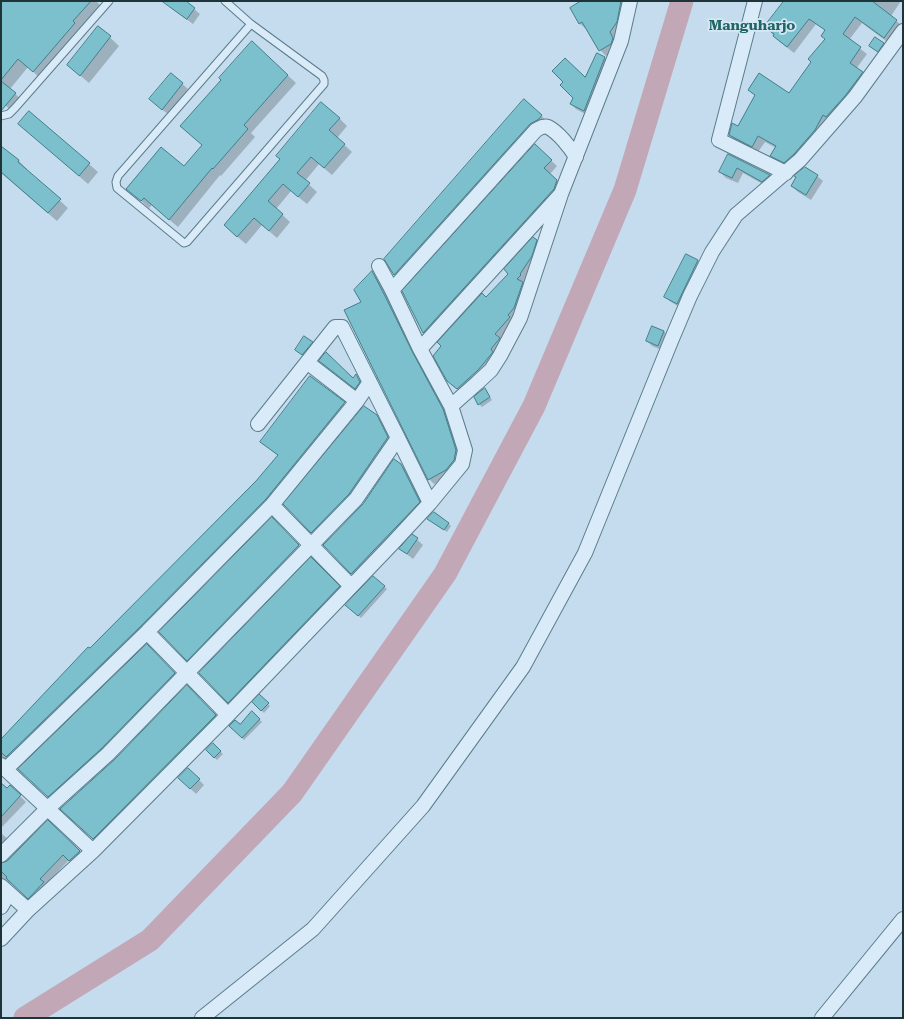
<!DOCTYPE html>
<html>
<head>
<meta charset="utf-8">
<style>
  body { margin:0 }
  #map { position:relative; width:904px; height:1019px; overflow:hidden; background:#c5dcee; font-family:"Roboto Serif",serif }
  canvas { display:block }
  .frame { position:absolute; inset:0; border:2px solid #1f3439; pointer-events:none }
</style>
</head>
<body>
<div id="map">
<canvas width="904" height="1019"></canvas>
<div class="frame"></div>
</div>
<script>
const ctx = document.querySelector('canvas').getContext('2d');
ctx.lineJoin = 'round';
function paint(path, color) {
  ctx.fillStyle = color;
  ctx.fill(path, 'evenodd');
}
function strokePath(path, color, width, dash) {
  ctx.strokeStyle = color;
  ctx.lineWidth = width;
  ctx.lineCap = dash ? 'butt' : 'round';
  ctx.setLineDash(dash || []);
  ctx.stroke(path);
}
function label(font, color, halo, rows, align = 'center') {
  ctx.font = font + ' "Roboto Serif",serif';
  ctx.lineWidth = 3.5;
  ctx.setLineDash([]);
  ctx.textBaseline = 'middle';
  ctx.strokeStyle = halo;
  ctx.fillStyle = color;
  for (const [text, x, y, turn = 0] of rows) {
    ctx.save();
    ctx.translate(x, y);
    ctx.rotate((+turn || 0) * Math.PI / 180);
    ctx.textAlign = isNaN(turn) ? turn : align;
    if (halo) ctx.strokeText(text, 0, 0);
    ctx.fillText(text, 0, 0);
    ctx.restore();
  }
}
const shadow = new Path2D(`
  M1 1H96L102 7 42 80 28 67 10 89 24 102 15 113 1 102Z
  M168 1H184L200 14 193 24 172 9 167 3Z
  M583 1H624L616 50 606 56 600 50 586 27 585 28 579 23Z
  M785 1H901L891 16 903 27 890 44 862 23 849 40 867 54 856 69 866 77 791 168 778 162 772 156 776 148 765 142 758 152 736 142 730 135 738 127 756 96 749 90 789 95 812 62 826 39V31L816 24 794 53 780 42 767 28Z
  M99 27 119 46 89 83 68 65Z
  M252 42 296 83 251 133 255 137 221 176 220 175 178 227 152 205 149 208 128 189 184 167 203 146 222 80Z
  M598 55 605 58 610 64 589 116 576 109 571 104Z
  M171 74 188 89 168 114 156 105Z
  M524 100 547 121 400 280 395 275 385 259Z
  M29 112 98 172 88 184 28 132Z
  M339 118 347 126 337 138 352 152 332 175 319 164 305 181 317 192 307 204 291 191 276 209 290 222 277 238 262 225 246 244 233 233Z
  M535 146 557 166 550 174 562 186 429 338 424 333 403 292Z
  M1 147 19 161 27 169 26 170 68 208 57 221 1 173Z
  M728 155 769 175 775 181 768 187 743 173 738 183 726 178 720 172Z
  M817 176 823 181 811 200 798 192 792 186Z
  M536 241 541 246 536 261 523 284 527 288 514 322 500 339 504 344 463 394 453 386 486 298 510 274Z
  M686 255 698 261 703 267 683 309 671 302 665 297Z
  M372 273 377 278 390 301 418 360 448 416 461 457 451 476 434 484 429 479Z
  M664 331 669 337 664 351 652 346 647 341Z
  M312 342 317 348 308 359 297 350Z
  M320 361 353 380 356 376 365 384 364 397 329 369Z
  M311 377 350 409 271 505 1 765V740L257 481 278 456 261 442Z
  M485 389 492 400 482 407 479 404Z
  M376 416 382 422 393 443 317 538 285 504Z
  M401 465 407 471 425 508 357 579 324 545Z
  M272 519 304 551 193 665 160 632Z
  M431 521 448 523 451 526 447 532Z
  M413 536 423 545 413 559 400 549Z
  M311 559 344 593 234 708 200 673Z
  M373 577 387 589 361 618 347 605Z
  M147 645 180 679 54 802 20 769Z
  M187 686 221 721 99 844 67 814 115 761Z
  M259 696 270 706 264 713 253 702Z
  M253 713 262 722 244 740 230 726H240Z
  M213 744 223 754 217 760 207 750Z
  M188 769 204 785 196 794 179 778Z
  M10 786 26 802 1 828V796Z
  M48 822 85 857 75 866 69 860 45 885 49 888 34 903 13 885 10 883H5L1 885V873Z
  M1 833 12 843 1 854Z`);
const river = new Path2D(`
  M25 1018 150 940 292 793 445 574 534 406 625 190 682 1`);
const building = new Path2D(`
  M1 1H91L73 21 75 23 33 72 18 59 1 80Z
  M162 1H186L195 8 187 19Z
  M581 1H621L617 22 610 32 613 38 611 44 599 51 582 22 579 24 570 8Z
  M784 1H872L897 20 884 38 855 17 843 34 861 47 850 63 863 72 845 96 826 117 823 115 815 130 794 154 784 163 770 156 776 146 758 136 752 147 729 135 732 123 738 126 755 95 748 90 759 73 789 93 811 62 808 59 825 39 821 36 825 30 809 19 787 47 773 36 774 34 764 27Z
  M98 26 111 36 80 76 67 65Z
  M875 37 884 43 878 52 869 46Z
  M252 41 288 75 244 125 248 129 213 169 212 168 169 220 144 198 141 201 126 189 161 147 184 166 202 145 180 126 221 80 219 78Z
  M597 53 605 57 584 111 570 104 573 98 560 85 563 82 552 71 565 58 585 77Z
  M171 73 183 83 162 110 149 99Z
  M1 81 16 93 1 111Z
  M524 99 542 115 539 119 530 124 394 275 384 259Z
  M321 102 340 118 329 130 345 144 324 168 311 157 297 173 310 183 298 197 283 184 268 201 283 214 269 231 254 218 237 237 224 225 280 159 276 156Z
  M29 111 90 163 79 176 18 124Z
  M535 144 552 160 544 168 557 180 554 189 423 333 402 291Z
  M1 146 19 160 18 162 61 199 48 213 1 172Z
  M728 154 770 175 762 182 737 168 732 178 719 172Z
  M805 167 818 175 806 195 791 186 796 177 794 176Z
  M533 237 537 240 532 256 520 274 521 275 517 279 523 282 514 308 508 315 510 317 495 334 500 338 491 349 493 352 478 370 457 389 447 381 433 356 441 346 437 342 482 293 486 297 508 274 504 269Z
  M686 254 698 260 677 304 664 297Z
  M372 271 384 294 413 353 443 409 456 450 454 460 446 470 428 480 344 310 361 302 354 290Z
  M652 326 664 331 658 346 646 341Z
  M304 336 313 342 302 355 295 350Z
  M326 352 353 378 356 374 360 382 355 389 319 361Z
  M310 376 345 402 266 499 141 626 6 757 1 752V739L88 647 90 648 256 481 278 455 260 442Z
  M485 388 490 397 478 405 474 397Z
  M364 406 377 415 388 437 349 494 311 533 283 504Z
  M394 459 401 464 420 502 351 574 323 545 363 504Z
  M434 512 449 523 444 530 427 519Z
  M272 517 299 545 187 661 159 632Z
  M412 534 418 538 407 554 399 549Z
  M311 557 340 586 228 703 199 673Z
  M373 576 385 586 358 616 345 605Z
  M147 644 175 673 102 748 48 797 18 769Z
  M187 685 216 715 93 839 60 809 114 760Z
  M259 694 269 703 261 711 252 702Z
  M252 711 260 719 242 738 229 726 235 720 240 724Z
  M213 743 221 751 214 758 206 750Z
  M188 768 200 779 190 789 178 778Z
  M1 783 7 788 10 785 21 795 1 817Z
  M48 820 80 851 69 861 63 855 40 879 44 882 28 899 6 878 7 877 1 871V863L7 861Z`);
const lane = new Path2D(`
  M225 1 251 24 322 76 324 80V84L187 242 184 243 117 188 116 182 118 176 251 24
  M1 116 9 114 15 108 109 1`);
const street = new Path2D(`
  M755 1 719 140 786 173
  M379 266 392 290 420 349
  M392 290 536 130C540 128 543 125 548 127 558 132 570 147 576 157
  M308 363 357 401
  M451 406 477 383 491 370 500 356 520 318 561 194 621 41 630 1
  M258 424 335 327H342L398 438 430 503
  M272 505 351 586
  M147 632 228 715
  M1 765 93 851
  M6 769 147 632 272 505 357 401 370 382
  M1 855 47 809 108 754 356 499 398 438
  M1 886 28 910
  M1 907 9 893
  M1 939 28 910 93 851 228 715 391 545 430 503 462 464 465 450 451 406 420 349 561 194
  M202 1018 313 929 423 806 523 667 585 553 671 341 690 296 712 252 736 215 800 160 855 97 903 31
  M822 1018 903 919`);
const quarterNames = [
  ["Manguharjo",752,26]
];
paint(shadow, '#0003');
strokePath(river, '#c2a7b6', 23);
paint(building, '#7bc0cc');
strokePath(building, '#417f88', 1);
strokePath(lane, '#5b7d89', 9);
strokePath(street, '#5b7d89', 16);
strokePath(lane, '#d9ebf9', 7);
strokePath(street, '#d9ebf9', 14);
label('bold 14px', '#1f6662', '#d5e7f6', quarterNames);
</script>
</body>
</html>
